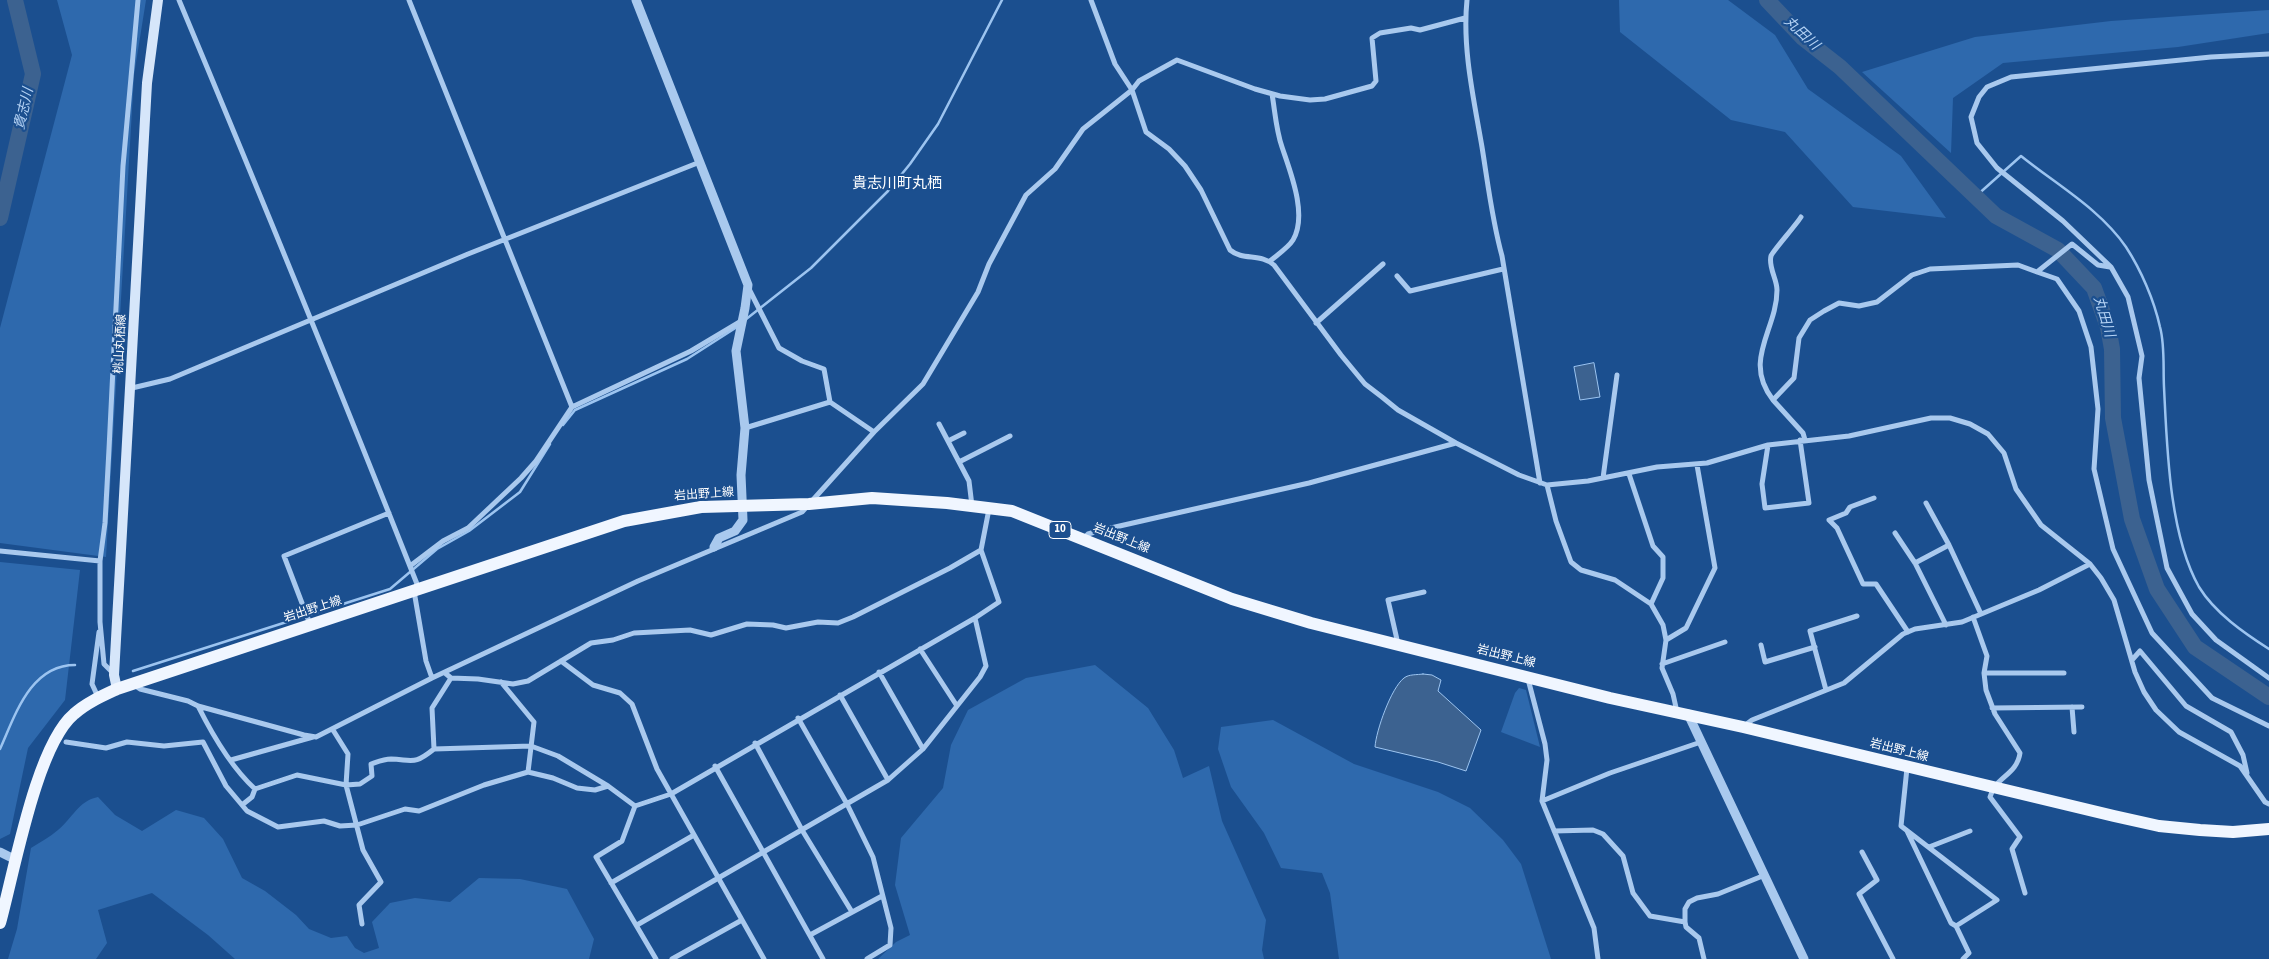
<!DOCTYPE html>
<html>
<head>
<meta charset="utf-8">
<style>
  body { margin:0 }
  canvas { display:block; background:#1b4f8f }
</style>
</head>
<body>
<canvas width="2269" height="959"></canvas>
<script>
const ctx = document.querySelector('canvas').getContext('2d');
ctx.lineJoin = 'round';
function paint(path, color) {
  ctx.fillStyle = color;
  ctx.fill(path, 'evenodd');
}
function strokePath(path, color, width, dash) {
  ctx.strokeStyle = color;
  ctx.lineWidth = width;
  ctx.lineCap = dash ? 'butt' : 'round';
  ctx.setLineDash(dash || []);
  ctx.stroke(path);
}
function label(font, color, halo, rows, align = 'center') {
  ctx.font = font + ' "Source Sans 3","Noto Sans JP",sans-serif';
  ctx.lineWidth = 4.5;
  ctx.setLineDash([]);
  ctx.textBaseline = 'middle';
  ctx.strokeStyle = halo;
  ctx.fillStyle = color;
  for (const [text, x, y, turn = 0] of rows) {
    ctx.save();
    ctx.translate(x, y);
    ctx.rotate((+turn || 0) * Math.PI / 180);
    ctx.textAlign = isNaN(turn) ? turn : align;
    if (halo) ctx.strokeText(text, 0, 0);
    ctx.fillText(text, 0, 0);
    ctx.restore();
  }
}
const green = new Path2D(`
  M57 0H146L134 75 106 557 0 543V328L72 55Z
  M1619 0H1728L1775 35 1808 89 1901 156 1946 218 1853 207 1785 132 1731 120 1620 32Z
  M2269 10V33L2178 47 2003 63 1953 98 1951 153 1862 72 1975 37 2111 21Z
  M0 562 80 570 65 700 28 748 10 834 0 839Z
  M1095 665 1148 708 1174 750 1183 778 1209 766 1222 821 1266 920 1262 950 1264 959H878L896 942 910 935 895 885 901 838 943 788 951 745 968 710 1026 678Z
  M1519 688 1526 690 1540 747 1501 732 1515 693Z
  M1273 720 1354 764 1438 792 1470 808 1503 840 1521 864 1551 959H1339L1330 893 1322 873 1281 868 1264 833 1231 787 1218 749 1221 727Z
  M98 797 115 815 142 831 176 810 204 818 223 839 242 878 265 891 296 915 309 929 331 938 347 936 355 948 364 953 379 948 372 922 390 903 415 898 450 902 479 878 520 879 567 889 594 939 589 959H235L208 935 152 893 98 910 107 943 96 959H8L17 929 31 848C40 842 50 837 58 830 73 818 78 801 98 797Z`);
const water = new Path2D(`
  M1594 363 1600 397 1580 400 1574 367Z
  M1423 674 1432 675 1441 680 1438 691 1481 730 1466 771 1438 762 1375 747C1376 731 1391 688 1404 678 1409 674 1417 675 1423 674Z`);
const stream = new Path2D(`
  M1975 197 2021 156C2057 185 2100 209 2126 247 2141 270 2154 300 2160 327 2165 345 2163 368 2164 387 2167 447 2169 534 2199 587 2215 613 2244 633 2269 649
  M745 320 811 268 888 191 910 164 938 124 1002 0
  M563 425 575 410 687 359 737 327
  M133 671 390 589 437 549 469 531 520 492 550 444
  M0 749C15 716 30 665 75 665`);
const river = new Path2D(`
  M1767 0 1803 38 1840 67 1996 216 2058 250 2094 288 2108 327 2112 349 2113 418 2132 519 2157 589 2195 647 2269 697
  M0 218 33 74 15 0`);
const minor = new Path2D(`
  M179 0C261 196 341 392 419 589
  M409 0 572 407
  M1091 0 1115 64 1132 90 1146 132 1169 149 1185 166 1201 190 1230 250C1243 261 1261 253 1274 265L1341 355 1365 384 1382 397 1398 410 1456 443 1519 475 1547 485 1588 481 1657 467 1707 463 1768 445 1849 436 1931 418H1950L1970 424 1988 434 2004 453 2016 489 2041 525 2090 564 2101 578 2114 600 2135 672 2144 692 2156 710 2179 732 2240 766 2265 802 2269 804
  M1467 0C1462 48 1474 100 1482 147 1488 184 1492 220 1502 256L1540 483
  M2269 54 2211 57 2011 77 1987 87 1979 97 1971 117 1977 143 1997 168 2063 221 2111 267 2128 297 2142 356 2139 378 2149 480 2167 568 2192 614 2216 640 2269 678
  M1270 261C1277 255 1288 248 1293 240 1308 215 1290 171 1282 147 1276 130 1275 111 1272 94
  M2037 272 2057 279 2079 311 2091 347 2098 409 2094 469 2113 549 2152 633 2212 698 2269 726
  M1397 276 1410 291 1503 269
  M748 287 779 348 802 361 824 369 830 402 874 432
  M1316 323 1383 264
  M132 388 170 379 468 254 700 162
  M1773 400C1742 360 1777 330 1777 290 1777 279 1768 267 1771 256 1772 252 1796 225 1801 217
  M939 424 969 481 972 506
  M745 428 830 402
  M1805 440 1803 433 1773 400 1794 378 1799 338 1810 320 1824 311 1839 303 1859 306 1877 302 1912 275 1930 269 2018 265 2037 272 2072 244 2098 265 2110 267
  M948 441 964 433
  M1768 445 1762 484 1765 508 1809 503 1800 440
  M959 462 1010 436
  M1629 474 1653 546 1663 557V578L1651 604
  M1603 478 1617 375
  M1547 485 1556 521 1571 562 1581 570 1615 580 1651 604 1663 625 1666 640 1662 668 1673 694 1677 712
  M1874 498 1850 507 1846 513 1829 520 1837 528 1863 584H1876L1908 632
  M1926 503 1949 545 1981 614
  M1895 533 1915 563 1946 625
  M1083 539 1088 534 1102 530 1309 483 1456 443
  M0 551 100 561
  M1915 563 1949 545
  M410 566 443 541 468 528 521 478 536 461 572 407 691 351 743 320
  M414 591 426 661 432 678
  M1973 617 1987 656 1984 673 1986 690 1995 714 2020 753C2017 775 1995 777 1990 797L2020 837 2012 849 2025 893
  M310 624 284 556 389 513
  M1666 640 1686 628 1715 568 1697 465
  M1398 644 1388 600 1424 592
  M1761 645 1765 662 1815 647
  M920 649 957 706
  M2132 660 2140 651 2186 706 2231 732 2243 755 2247 773
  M561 661 593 685 620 693 632 704 657 769 764 959
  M1662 664 1725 642
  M879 672 923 749
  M445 673 451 678 478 679 513 684 528 681 591 643 613 640 634 633 690 630 711 635 747 624 773 625 786 628 818 622 838 623 853 617 950 568 981 550
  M1984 673H2064
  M114 674 104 664 100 622V561L105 523 109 449 123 166 138 0
  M1528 679 1545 744 1547 760 1542 801 1594 928 1598 959
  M501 682 534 722 528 772
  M134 685 140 689 188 701 198 706 304 735 316 737 432 678 638 581 802 512 874 432 923 384 978 292 989 264 1026 195 1055 169 1083 129 1132 90 1139 81 1177 60 1255 89 1280 96 1310 100 1325 99 1372 86 1376 81 1372 38 1380 33 1411 28 1420 30 1465 18
  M1826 690 1810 631 1857 616
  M840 695 888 780
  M98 697 92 684 99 632
  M198 706C212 734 232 768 255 789L297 775 346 785 360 784 372 776 371 764C377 762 384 759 391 759 414 760 414 765 434 749L531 746 558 756 608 786
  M2072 707 2074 732
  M1992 708 2082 707
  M798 718 847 804 873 857 891 928 890 945 867 959
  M1744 726 1752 720 1844 683 1903 634 1915 629 1962 622 2039 590 2090 564
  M333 730 348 754 346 785 363 850 381 882 359 905 362 924
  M66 742 106 748 127 742 164 746 203 742 226 786 247 811 278 827 324 821 340 826 357 825 405 809 419 811 484 785 528 772 553 778 577 788 595 790 608 786 635 806
  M755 743 802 830 852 912
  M434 749 432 708 451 678
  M231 760 313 737
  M715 766 823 959
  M1907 768 1901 826 1997 900 1956 926
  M1542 801 1610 773 1701 742
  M242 805 252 797 255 789
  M635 806 671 794 975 618 999 602 981 550 989 509
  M635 806 622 841 596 857 656 959
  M1554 831 1593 830 1603 834 1623 856 1633 893 1650 916 1685 922
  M1907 831 1951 923 1956 926 1969 953 1963 959
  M1929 847 1970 831
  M1862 852 1877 880 1859 894 1893 959
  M611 883 694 835
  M637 925 888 780 923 749 980 677 986 666 975 618
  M810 935 882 896
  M672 959 742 920
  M1704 959 1699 938 1686 927 1685 922V909L1689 902 1697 898 1718 894 1765 875`);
const tertiary = new Path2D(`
  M636 0 748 285 745 308 736 351 745 428 741 475 743 520 735 531 719 538 714 547
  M1688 714 1804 959
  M0 852 16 860`);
const secondary = new Path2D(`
  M117 689 114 675 147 83 158 0`);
const primary = new Path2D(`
  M0 923C14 873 36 746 74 714 86 703 102 696 117 689L624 521 701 507 809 504 872 498 947 503 1012 511 1232 599 1311 623 1610 698 1743 727 2114 816 2159 826 2200 830 2233 832 2269 829`);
const shields = [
  [1060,530,22]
];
const shieldNames = [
  ["10",1060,530]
];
const streetNames = [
  ["桃山丸栖線",121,344,-87],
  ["岩出野上線",704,495,-4],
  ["岩出野上線",1121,539,22],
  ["岩出野上線",313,610,-18],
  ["岩出野上線",1506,657,14],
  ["岩出野上線",1899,751,14]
];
const waterNames = [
  ["丸田川",1801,34,43],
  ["貴志川",25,109,-77],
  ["丸田川",2103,317,73]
];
const quarterNames = [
  ["貴志川町丸栖",897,185]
];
paint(green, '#2e69ad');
paint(water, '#3c6290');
strokePath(water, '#9cc4f0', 1);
strokePath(stream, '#9cc4f0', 2.5);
strokePath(river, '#3c6290', 16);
strokePath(minor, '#a9c9ee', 5);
strokePath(tertiary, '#a9c9ee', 9);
strokePath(secondary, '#d6e6fa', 10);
strokePath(primary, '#f0f6ff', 12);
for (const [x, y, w] of shields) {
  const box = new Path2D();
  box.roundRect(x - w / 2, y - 8.5, w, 17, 4);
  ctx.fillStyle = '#1b4f8f';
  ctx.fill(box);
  strokePath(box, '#fff', 1);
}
label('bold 11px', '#fff', null, shieldNames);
label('12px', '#fff', '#1b4f8f', streetNames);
label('italic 14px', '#b5d3f5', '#1b4f8f', waterNames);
label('15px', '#fff', '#1b4f8f', quarterNames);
</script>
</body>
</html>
